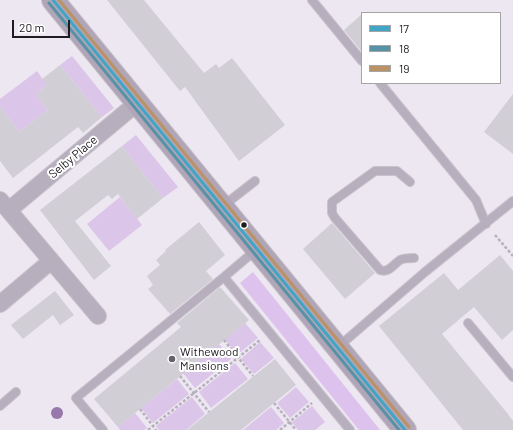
<!DOCTYPE html>
<html>
<head>
<meta charset="utf-8">
<style>
  body { margin:0 }
  #map { position:relative; width:513px; height:430px; overflow:hidden; background:#ede7f1; font-family:Barlow,sans-serif }
  canvas { display:block }
  .legend { position:absolute; left:361px; top:12px; width:140px; height:72px; box-sizing:border-box; background:#fff; border:1px solid #a5a4a6; margin:0; padding:5px 7px; list-style:none; font-size:12px; color:#1e1b21 }
  .legend li { display:flex; align-items:center; gap:8px; height:20px }
  .legend b { width:20px; border:1px solid #a5a4a6 }
  .scale { position:absolute; left:12px; top:20px; width:58px; height:18px; box-sizing:border-box; border:2px solid #1e1b21; border-top:0; padding-left:5px; font-size:12px; line-height:14px; white-space:nowrap; color:#1e1b21; -webkit-text-stroke:3px #fff; paint-order:stroke }
</style>
</head>
<body>
<div id="map">
<canvas width="513" height="430"></canvas>
<ul class="legend">
<li><b style="height:5px;background:#41a5c6"></b>17</li>
<li><b style="height:5px;background:#5892a7"></b>18</li>
<li><b style="height:5px;background:#bb9266"></b>19</li>
</ul>
<div class="scale">20 m</div>
</div>
<script>
const ctx = document.querySelector('canvas').getContext('2d');
ctx.lineJoin = 'round';
function paint(path, color) {
  ctx.fillStyle = color;
  ctx.fill(path, 'evenodd');
}
function strokePath(path, color, width, dash) {
  ctx.strokeStyle = color;
  ctx.lineWidth = width;
  ctx.lineCap = dash ? 'butt' : 'round';
  ctx.setLineDash(dash || []);
  ctx.stroke(path);
}
function label(font, color, halo, rows, align = 'center') {
  ctx.font = font + ' Barlow,sans-serif';
  ctx.lineWidth = 4;
  ctx.setLineDash([]);
  ctx.textBaseline = 'middle';
  ctx.strokeStyle = halo;
  ctx.fillStyle = color;
  for (const [text, x, y, turn = 0] of rows) {
    ctx.save();
    ctx.translate(x, y);
    ctx.rotate((+turn || 0) * Math.PI / 180);
    ctx.textAlign = isNaN(turn) ? turn : align;
    if (halo) ctx.strokeText(text, 0, 0);
    ctx.fillText(text, 0, 0);
    ctx.restore();
  }
}
const green = new Path2D(`
  M72 56 114 108 102 117 60 65Z
  M37 71 47 85 36 94 48 110 19 132 0 107V99Z
  M136 135 178 187 163 198 122 146Z
  M120 197 142 225 109 251 87 224Z
  M245 323 258 338 237 355 225 339Z
  M260 342 274 358 254 374 241 359Z
  M219 344 231 359 195 388 183 373Z
  M235 363 248 379 211 408 199 392Z
  M177 379 189 394 153 423 141 408Z
  M296 387 309 402 290 418 277 403Z
  M192 397 205 414 186 430H159L156 426Z
  M312 406 325 422 315 430H298L292 422Z
  M271 407 284 423 276 430H243Z
  M135 413 147 428 144 430H120L118 427Z`);
const forest = new Path2D(`
  M253 272 380 430H359L240 283Z`);
const building = new Path2D(`
  M107 0H144L204 73 216 64 219 68 232 58 285 125 239 161 185 87 180 91Z
  M362 14V52L344 30Z
  M60 65 102 117 83 133 78 127 13 178 0 161V107L19 132 48 110 36 94 47 85 42 79Z
  M513 94V154L484 132Z
  M122 146 163 198 137 219 118 194 112 199 108 195 75 221 111 266 94 280 40 210Z
  M199 222 225 255 206 271 213 279 170 314 148 289 153 285 147 276 160 265 156 260 166 251 165 250Z
  M332 223 375 273 345 299 303 249Z
  M500 255 513 271V330L502 340 474 307 442 334 508 414 513 421V430H463L379 326 444 273 458 290Z
  M220 287 249 320 118 427 94 399 181 327 177 323Z
  M55 291 74 315 60 325 53 315 23 339 11 325Z
  M275 359 296 385 241 430H187Z`);
const path = new Path2D(`
  M495 235 513 256
  M224 340 253 376
  M180 376 209 412
  M274 403 296 430
  M140 409 156 430
  M148 430 260 340
  M280 430 312 403`);
const service = new Path2D(`
  M312 0 362 61
  M380 83 476 200 486 224
  M410 182 397 171H375L332 202V213L335 218 380 270C389 273 393 265 400 260 404 258 409 258 414 258
  M223 206 255 181
  M224 277 257 249
  M468 323 513 377
  M338 347 425 272 513 201
  M0 406 16 392
  M103 430 76 398 224 277 350 430`);
const minor = new Path2D(`
  M0 200 98 316
  M9 210 137 103
  M0 304 51 261`);
const primary = new Path2D(`
  M53 0 405 430`);
const bus1 = new Path2D(`
  M53 0 405 430`);
const bus2 = new Path2D(`
  M49 3 399 430`);
const bus3 = new Path2D(`
  M59 0 409 427`);
const trees = [
  [57,413]
];
const markers = [
  [244,225,3.5,"#1e1b21"],
  [172,359,4,"#66626a"]
];
const streetNames = [
  ["Selby Place",73,157,-40]
];
const poiNames = [
  ["Withewood",180,352],
  ["Mansions",180,366]
];
paint(green, '#dbc5e9');
paint(forest, '#ddc2ee');
paint(building, '#d2ced5');
strokePath(service, '#c8c3cb', 10);
strokePath(minor, '#c8c3cb', 18);
strokePath(primary, '#c8c3cb', 24);
strokePath(path, '#b7b1bc', 2.5, [3, 2]);
strokePath(service, '#b7aebe', 8);
strokePath(minor, '#b7aebe', 16);
strokePath(primary, '#b1a5b8', 22);
strokePath(bus1, '#41a5c6', 3);
strokePath(bus2, '#5892a7', 3);
strokePath(bus3, '#bb9266', 3);
ctx.fillStyle = '#9877aa';
for (const [x, y] of trees) {
  ctx.beginPath();
  ctx.arc(x, y, 6, 0, 2 * Math.PI);
  ctx.fill();
}
for (const [x, y, r, color] of markers) {
  const dot = new Path2D();
  dot.arc(x, y, r, 0, 2 * Math.PI);
  ctx.fillStyle = color;
  ctx.fill(dot);
  strokePath(dot, '#fff', 1.5);
}
label('12px', '#1e1b21', '#fff', streetNames);
label('12px', '#1e1b21', '#fff', poiNames, 'left');
</script>
</body>
</html>
